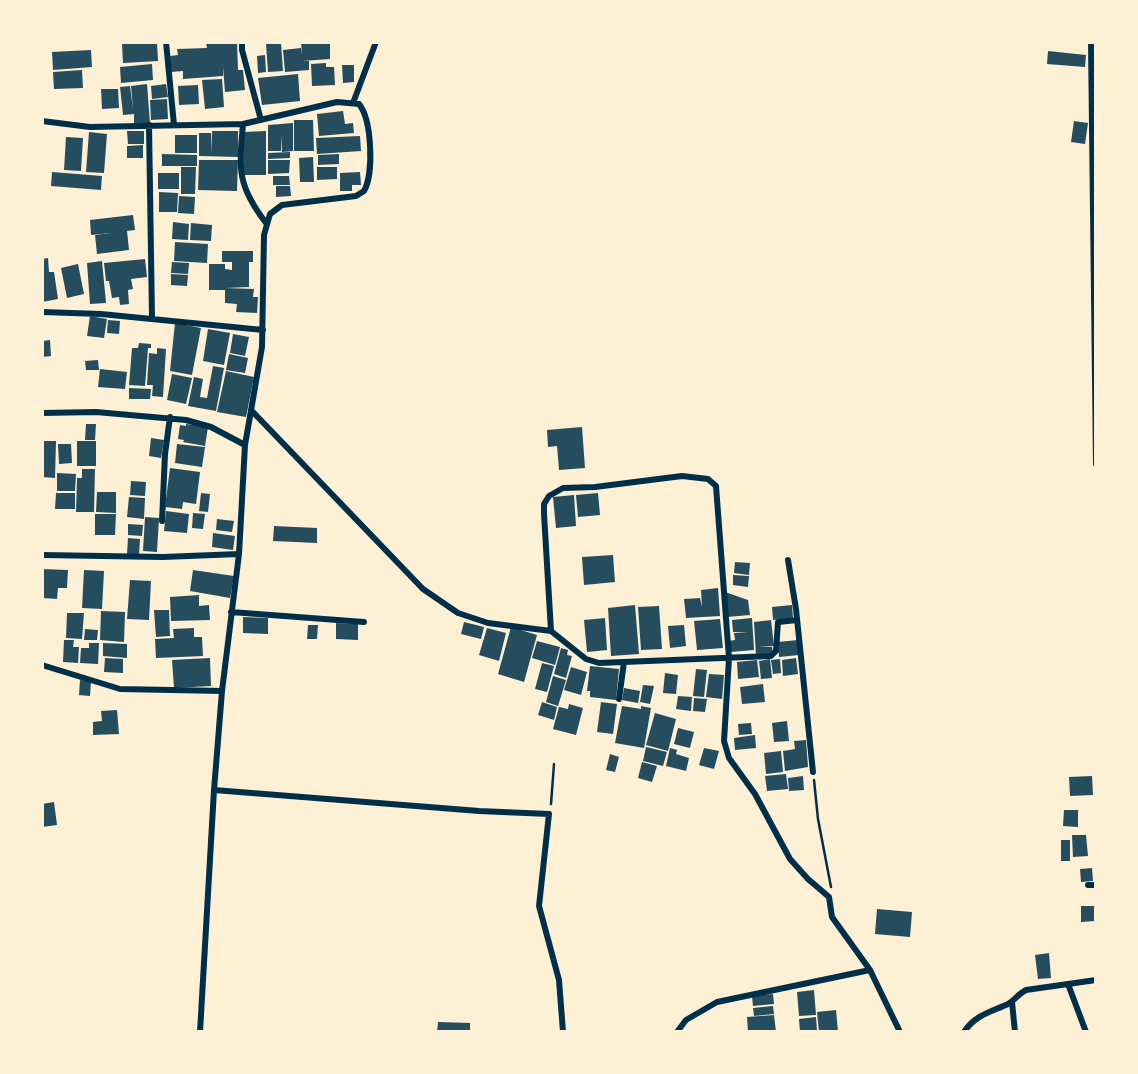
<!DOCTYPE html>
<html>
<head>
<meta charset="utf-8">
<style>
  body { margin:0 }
  #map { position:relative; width:1138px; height:1074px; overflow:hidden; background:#fdf0d5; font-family:Helvetica,sans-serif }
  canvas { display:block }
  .frame { position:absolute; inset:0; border:44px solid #fdf0d5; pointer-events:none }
</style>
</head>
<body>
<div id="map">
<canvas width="1138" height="1074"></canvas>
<div class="frame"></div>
</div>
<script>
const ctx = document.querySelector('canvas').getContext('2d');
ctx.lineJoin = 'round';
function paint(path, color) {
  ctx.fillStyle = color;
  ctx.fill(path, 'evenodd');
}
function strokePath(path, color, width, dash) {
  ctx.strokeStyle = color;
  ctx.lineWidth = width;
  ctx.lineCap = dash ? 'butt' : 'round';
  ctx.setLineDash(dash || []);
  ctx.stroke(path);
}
const building = new Path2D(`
  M157 42 158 61 123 63 122 44Z
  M237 42 238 70H243L245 90 225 92 223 67V76L183 79V71L171 72 170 56 178 55 177 49 207 48 206 43Z
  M301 42H330V59L302 61H309V70L285 72 283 50 301 48 302 55Z
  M281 43 283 71 268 72 266 44Z
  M91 50 92 67 53 70 52 52Z
  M1048 51 1086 55 1085 67 1047 64Z
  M265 55 266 72 258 73 257 56Z
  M326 63V67H334L335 85 312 86 311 64Z
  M152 64 153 80 121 83 120 67Z
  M342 65H354V82L343 83Z
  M82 70 83 88 54 89 53 72Z
  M298 74 300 101 262 105 258 78Z
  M222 79 224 107 205 109 202 80Z
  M147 84 150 123 134 124V114L123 115 120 87 130 86 133 109 131 86Z
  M166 84 168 97 152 99 151 86Z
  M198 85 199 104 179 105 178 86Z
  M101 89H118L119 108 102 109Z
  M167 99 168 119 151 120 150 100Z
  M343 111 345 124 353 123 354 133 319 136 317 114Z
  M294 120H313L314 151H294Z
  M1074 121 1088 123 1085 144 1071 142Z
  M293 123V151L282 152V135L281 151H268V125Z
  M127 131H144V144H128Z
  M212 131H238V157L199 156V133H211L212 153Z
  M266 131V175H243L244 132Z
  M89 132 107 134 104 173 86 172Z
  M175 135H197V153H175Z
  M360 136 361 151 317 154 316 138Z
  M66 137 83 138 81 171 64 170Z
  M143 145V158H127V146Z
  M290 152V158L268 159V153Z
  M162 154 197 155V166H162Z
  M339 154V164L318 165V155Z
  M313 157 314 182H300L299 158Z
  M199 160H238L237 191 198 190Z
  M268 160H290L289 173 268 174Z
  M181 167H196L195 194H181Z
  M317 167H337V179L317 180Z
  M52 172 102 176 101 190 51 186Z
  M360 172 361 185H352V191H340V173Z
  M158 173H179V189H158Z
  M273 176H289L290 185H273Z
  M276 186H290L291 196 276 197Z
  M159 192 178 193 177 212H159Z
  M179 196 195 197 194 214 178 213Z
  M133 215 135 230 127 231 129 250 97 254 95 235 110 233 91 235 90 220Z
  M173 222 189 224 188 240 172 239Z
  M191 223 212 225 211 241 190 240Z
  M175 242 208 244 207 263 174 261Z
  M222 251H253V262H249V287L226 288 254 289 253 297H258L257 313 236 312 237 304 225 303V290H209V264H225V269L232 270V262H222Z
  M48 258 49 272H54L58 299 42 302V259Z
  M145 259 147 277 131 279 133 289 128 290 129 304 120 305 119 297 112 298 109 281H106L104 263Z
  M102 261 106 303 90 304 87 263Z
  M172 262 189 263 188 274 171 273Z
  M78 264 84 294 67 298 61 268Z
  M171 274 188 275 187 286 171 285Z
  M90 316 107 319 104 338 87 336Z
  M108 320 120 321 119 334 107 333Z
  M175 323 201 328 192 375 170 371Z
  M208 329 230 333 224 365 203 361Z
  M233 334 249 337 245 356 230 353Z
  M50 340 51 356 42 357V341Z
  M139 343 151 344V348H148L145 386 129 385 132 348H138Z
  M157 348 166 349 163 397 152 396 153 385H147L149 353 157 354Z
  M229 354 248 358 245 373 226 370Z
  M98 360 99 370H86L85 361Z
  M213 366 224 368 216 411 188 406 194 377 203 379 200 397 207 398Z
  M100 369 127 372 125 389 98 387Z
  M226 371 254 377 246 417 217 412Z
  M172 374 192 378 186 404 167 400Z
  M129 388 151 389 150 399H129Z
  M86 424H96L95 440H85Z
  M186 424 208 427 205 446 183 442 184 440 178 439 180 425 186 426Z
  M582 427 585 468 559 470 557 446 548 447 547 430Z
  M151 438 164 440 161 458 149 456Z
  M42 441H56L55 478 42 477Z
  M77 441H96V466H77Z
  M58 444H71L72 463 59 464Z
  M177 444 205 447 202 467 175 463Z
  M170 468 200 472 196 504 183 502 182 509 165 507Z
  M82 469H95L94 512H76L77 478H82Z
  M57 473 76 474 75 491H57Z
  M131 481 146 482 145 496 130 495Z
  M97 492H116V513L96 512Z
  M56 493H75V509H55Z
  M201 493 210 494 208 512 199 511Z
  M598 493 600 515 578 517 576 495Z
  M574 495 576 526 556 528 553 497Z
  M129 497 145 498 144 519 127 517Z
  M166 511 189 514 187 533 164 531Z
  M193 513 205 514 203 529 192 528Z
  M95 514H116L115 535H95Z
  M145 517 159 518 157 552 143 551Z
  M217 519 234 521 232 532 216 530Z
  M128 524 143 525 142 536 128 535Z
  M274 526 317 528V543L273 541Z
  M213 533 235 536 233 550 212 547Z
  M128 538 140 539 139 555 127 554Z
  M613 555 615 582 584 585 582 557Z
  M735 562 750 563 749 575 734 573Z
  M42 569 68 570 67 588H58L57 599 42 598Z
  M84 570 104 571 102 609 82 608Z
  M193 570 234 576 230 598 190 591Z
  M733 575 749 576 748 587 733 585Z
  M130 580 151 581 149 620 127 619Z
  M718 588 720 616 686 618 684 599 700 598 702 607 701 590Z
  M725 592 748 600 750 615 727 617Z
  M199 595V606L209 605 210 620 171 621 170 597Z
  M635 605 639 654 611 656 608 608Z
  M792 605 793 618 773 620 772 607Z
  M659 606 662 649 641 650 638 607Z
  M154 610H169L170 636 156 637Z
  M101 611 125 612 124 642 100 640Z
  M67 613H84L82 639 66 638Z
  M243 617 268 618V634L243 633Z
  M605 618 607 650 587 652 584 620Z
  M752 618 754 650 730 652 729 641 735 640 734 633 749 632H733L732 620Z
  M720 619 723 648 697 650 694 621Z
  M771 620 774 646 759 647H772L773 654 756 655 754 622Z
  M464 622 484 627 481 639 461 634Z
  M336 623 358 624V640L336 639Z
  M308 625H318L317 639H307Z
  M684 625 686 646 670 648 668 626Z
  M511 627 537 635 524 682 498 674Z
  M194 628V637H202L203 656 156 658 155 639 174 638 173 629Z
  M487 628 506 633 499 661 479 655Z
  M85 629 98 630 97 640H84Z
  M64 640H74L73 647H79L78 663 63 662Z
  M798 640 799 655 779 657 778 642Z
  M537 641 560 647 555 665 532 658Z
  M89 643H99L98 664 80 663 81 648H89Z
  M103 643 127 644V658L103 656Z
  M561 648 568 650 567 655 572 656 566 678 554 674Z
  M105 658 123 659V673L104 672Z
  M210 658 211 686 174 688 172 660Z
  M796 658 798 674 783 676 782 660Z
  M770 659 772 678 761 679 759 661Z
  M780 659 781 673 773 674 771 660Z
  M757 660 759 677 738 679 737 662Z
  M542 663 554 666 547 692 535 689Z
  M590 666 619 669 616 700 590 697V691H587Z
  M571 667 587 672 581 695 564 690Z
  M696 669 707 670 704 697 693 696Z
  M665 673 678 675 676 694 663 693Z
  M709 674 724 675 722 699 706 697Z
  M553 676 566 680 558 706 546 702Z
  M80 680 91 681 90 696 79 695Z
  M763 684 765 702 742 704 740 687Z
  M643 685 654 686 650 704 640 702Z
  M624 688 640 691 638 703 622 700Z
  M678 696 692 697 691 711 676 709Z
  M694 698 707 699 705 712 693 711Z
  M542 702 557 707 554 720 538 715Z
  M601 702 617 704 613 734 597 732Z
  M569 704 583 708 576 735 553 729 559 707 568 709Z
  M622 706 641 709V706L651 708 644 748 615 743Z
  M117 710 119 734 93 735V722L102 721 101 711Z
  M655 713 676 719 668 751 646 745Z
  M787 721 789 741 774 742 772 723Z
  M751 723 752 734 739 735 738 724Z
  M678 728 694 732 690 748 674 744Z
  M755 735 756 748 735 750 734 738Z
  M806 740 808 767 785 771 783 751 795 749 794 741Z
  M646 747 667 752 663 766 643 761Z
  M670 748 677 750 676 754 689 758 686 771 666 766Z
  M704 748 719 751 714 769 699 765Z
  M781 751 783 772 766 774 764 753Z
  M610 754 619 757 615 772 606 770Z
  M642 762 657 766 652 782 638 778Z
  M786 774 788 789 767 791 765 776Z
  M803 776 804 790 789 791 788 778Z
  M1092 776 1093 795 1070 796 1069 777Z
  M54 802 57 825 42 827V804Z
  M1064 810H1078V827L1063 826Z
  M1072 835H1086L1088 856 1073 857Z
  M1061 840H1070V861H1061Z
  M1092 868 1093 881 1081 882 1080 869Z
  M1081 906H1095V921L1081 922Z
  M877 909 912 912 910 937 875 934Z
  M1049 953 1051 978 1038 979 1035 955Z
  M814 990 816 1015 799 1016 797 992Z
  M773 994 774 1004 753 1006 752 996Z
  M773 1006 774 1014 754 1016 753 1008Z
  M836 1010 838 1032H819L817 1012Z
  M774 1015 776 1032H748L747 1017Z
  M816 1017 817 1031 800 1032 799 1019Z
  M438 1022 470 1023V1032H437Z`);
const path = new Path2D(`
  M814 780 818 819 831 887
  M551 804 554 764`);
const minor = new Path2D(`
  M166 42 174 125
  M242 42V50L261 120
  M1091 42 1096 464
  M353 103 376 42
  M42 121 90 127 243 124 337 102 359 104C372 120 374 174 364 191L356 196 282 205 270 214 264 235 262 347 245 445 239 554 222 691 214 790 200 1032
  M243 124C239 170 237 185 266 223
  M149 125 152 318
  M42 312 101 314 263 330
  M251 410 423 589 458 613 488 623 551 631 586 659 599 663 771 656 776 651 778 622 797 620
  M42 413 96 412 186 420 211 427 245 445
  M162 521 165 454 170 417
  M42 555 163 557 239 554
  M788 560 796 609 813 772
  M231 612 364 622
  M551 631 544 514V504L549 496 563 488 595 487 682 476 708 479 716 486 729 658 724 741 729 758 755 794 790 859 808 879 829 897 832 917 870 970 900 1032
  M42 665 120 689 222 691
  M619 699 624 662
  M214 790 479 811 549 814 539 906 559 980 563 1032
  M1088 885H1096
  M1068 984 1086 1032
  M1012 1002 1015 1032
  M677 1032 686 1020 717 1002 870 970
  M964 1032C975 1015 991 1012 1008 1004 1015 1000 1018 994 1026 990L1096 980`);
paint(building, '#264d5e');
strokePath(path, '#003049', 2.5);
strokePath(minor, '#003049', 6);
</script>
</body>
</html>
